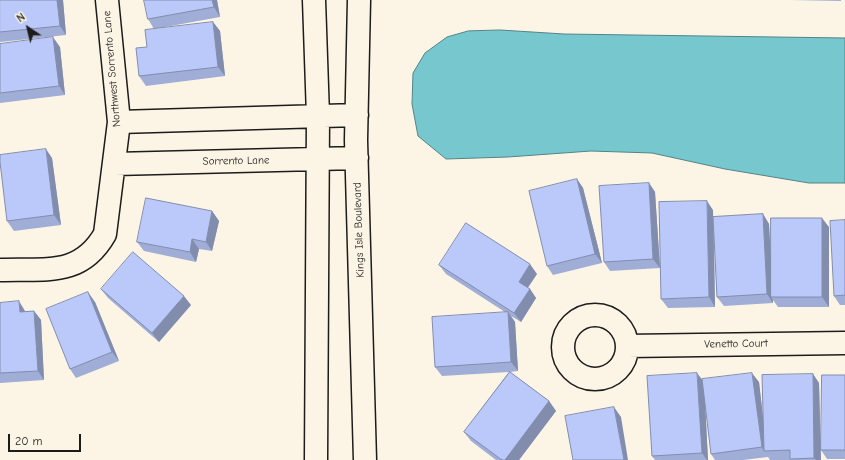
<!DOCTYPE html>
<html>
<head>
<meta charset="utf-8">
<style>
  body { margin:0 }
  #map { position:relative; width:845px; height:460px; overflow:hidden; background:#fcf5e5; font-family:"Comic Neue",sans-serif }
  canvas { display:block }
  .north { position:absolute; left:8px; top:8px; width:40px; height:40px; -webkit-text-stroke:3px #fcf5e5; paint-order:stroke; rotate:325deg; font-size:11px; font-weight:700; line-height:16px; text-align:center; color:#1c1c1c }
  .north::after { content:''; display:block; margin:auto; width:14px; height:18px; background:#1c1c1c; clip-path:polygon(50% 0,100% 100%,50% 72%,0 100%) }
  .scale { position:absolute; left:8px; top:434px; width:73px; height:18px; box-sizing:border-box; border:2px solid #1c1c1c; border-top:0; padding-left:5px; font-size:12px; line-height:14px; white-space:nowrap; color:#1c1c1c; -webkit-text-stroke:3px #fcf5e5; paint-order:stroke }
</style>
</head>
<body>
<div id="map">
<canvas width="845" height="460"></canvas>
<div class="north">N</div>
<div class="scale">20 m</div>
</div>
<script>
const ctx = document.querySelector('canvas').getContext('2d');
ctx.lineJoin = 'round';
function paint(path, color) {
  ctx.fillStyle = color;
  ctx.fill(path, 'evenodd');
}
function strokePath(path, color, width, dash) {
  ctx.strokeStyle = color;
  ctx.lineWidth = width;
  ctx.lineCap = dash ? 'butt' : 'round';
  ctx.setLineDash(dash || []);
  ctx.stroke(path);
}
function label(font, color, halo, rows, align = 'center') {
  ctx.font = font + ' "Comic Neue",sans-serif';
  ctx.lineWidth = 3;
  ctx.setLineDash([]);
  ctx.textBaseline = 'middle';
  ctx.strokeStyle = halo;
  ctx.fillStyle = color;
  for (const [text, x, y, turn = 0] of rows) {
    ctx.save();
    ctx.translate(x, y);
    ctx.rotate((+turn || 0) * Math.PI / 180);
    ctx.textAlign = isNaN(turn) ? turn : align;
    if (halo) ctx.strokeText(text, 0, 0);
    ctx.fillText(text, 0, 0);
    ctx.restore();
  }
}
const water = new Path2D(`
  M500 30 564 34 845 38V183H809L725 169 652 153 591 151 508 157 446 159 418 136 412 104 413 73 425 53 447 37 468 31Z`);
const minor = new Path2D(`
  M314 0 318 116 316 460
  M359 0 356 140 365 460
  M119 122 357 115
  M115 164 357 158
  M0 270C44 268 80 278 105 234L119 122 107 0
  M563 347a32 32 0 1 1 64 0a32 32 0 1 1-64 0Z
  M627 346 845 343`);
const wall = new Path2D(`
  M0 0H63L66 35 0 42Z
  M217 0 220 17 154 29 148 19Z
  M791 0H841V1Z
  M213 22 220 31 225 76 146 86 139 76 147 47Z
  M0 44 60 47 65 95 0 103Z
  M52 158 61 225 14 231 7 221Z
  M577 179 583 188 602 263 553 275 547 266Z
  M649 183 655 192 660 268 610 271 604 262Z
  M713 210V217L763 214 769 224 771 265 829 227V307H778L773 300V303L724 306 717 297 714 232 715 307 668 308 661 299Z
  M212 211 219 221 212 251 199 249 196 262 144 251 137 242Z
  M845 220V305H840L834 296Z
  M439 265 537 274 528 288 530 289 536 298 521 322 511 316 515 322 518 371 510 372 549 401 556 411 519 460H496L471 441 464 432 509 372 442 376 435 367 505 312 446 274Z
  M101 289 191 305 159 342 108 298Z
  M95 302 119 361 76 378 70 369Z
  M0 303 25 311V312L34 311 41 320 44 380 0 383Z
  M813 374 819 383 821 460H770L768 457 743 460H715L711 454 705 403 708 460H655L652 456 702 380 759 382 763 418Z
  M845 375V459H827L821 450Z`);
const shadedWall = new Path2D(`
  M57 0H63L66 35 60 26Z
  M212 0H217L220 17 214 7Z
  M213 22 220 31 225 76 218 67Z
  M53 37 60 47 65 95 59 86Z
  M46 149 52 158 61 225 54 215Z
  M577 179 583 188 602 263 595 254Z
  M649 183 655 192 660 268 653 259Z
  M707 201 713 210 715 307 709 297Z
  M212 211 219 221 212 251 206 242Z
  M763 214 769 224 773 297H771L773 300V303L767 294Z
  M822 218 829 227V307L822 297Z
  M192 239 199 249 196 262 190 252Z
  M530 264 537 274 525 291 519 282Z
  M530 289 536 298 521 322 514 313Z
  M88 292 95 302 119 361 112 352Z
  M184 296 191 305 159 342 152 333Z
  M19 301 25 311 26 321 20 312Z
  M34 311 41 320 44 380 38 371Z
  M508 312 515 322 518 371 511 362Z
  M697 373 704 382 708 460H707L702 453Z
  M752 373 759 382 767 451H764L762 447Z
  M813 374 819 383 821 460H816L814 458Z
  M549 401 556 411 519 460H505Z
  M614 407 621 417 628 460H624Z`);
const building = new Path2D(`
  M0 0H57L60 26 0 32Z
  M144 0H212L214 7 148 19Z
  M213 22 218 67 139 76 136 48 147 47 145 30Z
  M53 37 59 86 0 93V44Z
  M46 149 54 215 7 221 0 162V155Z
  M577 179 595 254 547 266 529 191Z
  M649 183 653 259 604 262 599 186Z
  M146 198 212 211 206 242 192 239 190 252 137 242Z
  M707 201 709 297 661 299 659 202Z
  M763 214 767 294 717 297 713 217Z
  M771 218H822V297H771Z
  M845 220V295L834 296 830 221Z
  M466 223 530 264 519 282 530 289 514 313 439 265Z
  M133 252 184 296 152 333 101 289Z
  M88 292 112 352 70 369 46 309Z
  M19 301 20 312 34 311 38 371 0 373V303Z
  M508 312 511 362 435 367 432 317Z
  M510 372 549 401 505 460H502L464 432Z
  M697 373 702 453 652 456 647 376Z
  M752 373 762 447 711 454 702 379Z
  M813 374 814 458 790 459V450L764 451 762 375Z
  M822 375H845V450H821Z
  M614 407 624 460H573L565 416Z`);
const streetNames = [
  ["Northwest Sorrento Lane",112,69,-95],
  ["Sorrento Lane",236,161,-1],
  ["Kings Isle Boulevard",359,230,-92],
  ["Venetto Court",736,344,-1]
];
paint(water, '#77c8ce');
strokePath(water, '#538387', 1);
strokePath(minor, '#1c1c1c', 25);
strokePath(minor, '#fcf5e5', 22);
paint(wall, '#a0add6');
paint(shadedWall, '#828dae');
paint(building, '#bac9f9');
strokePath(building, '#828dae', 1);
label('11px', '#1c1c1c', '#fcf5e5', streetNames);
</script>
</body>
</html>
